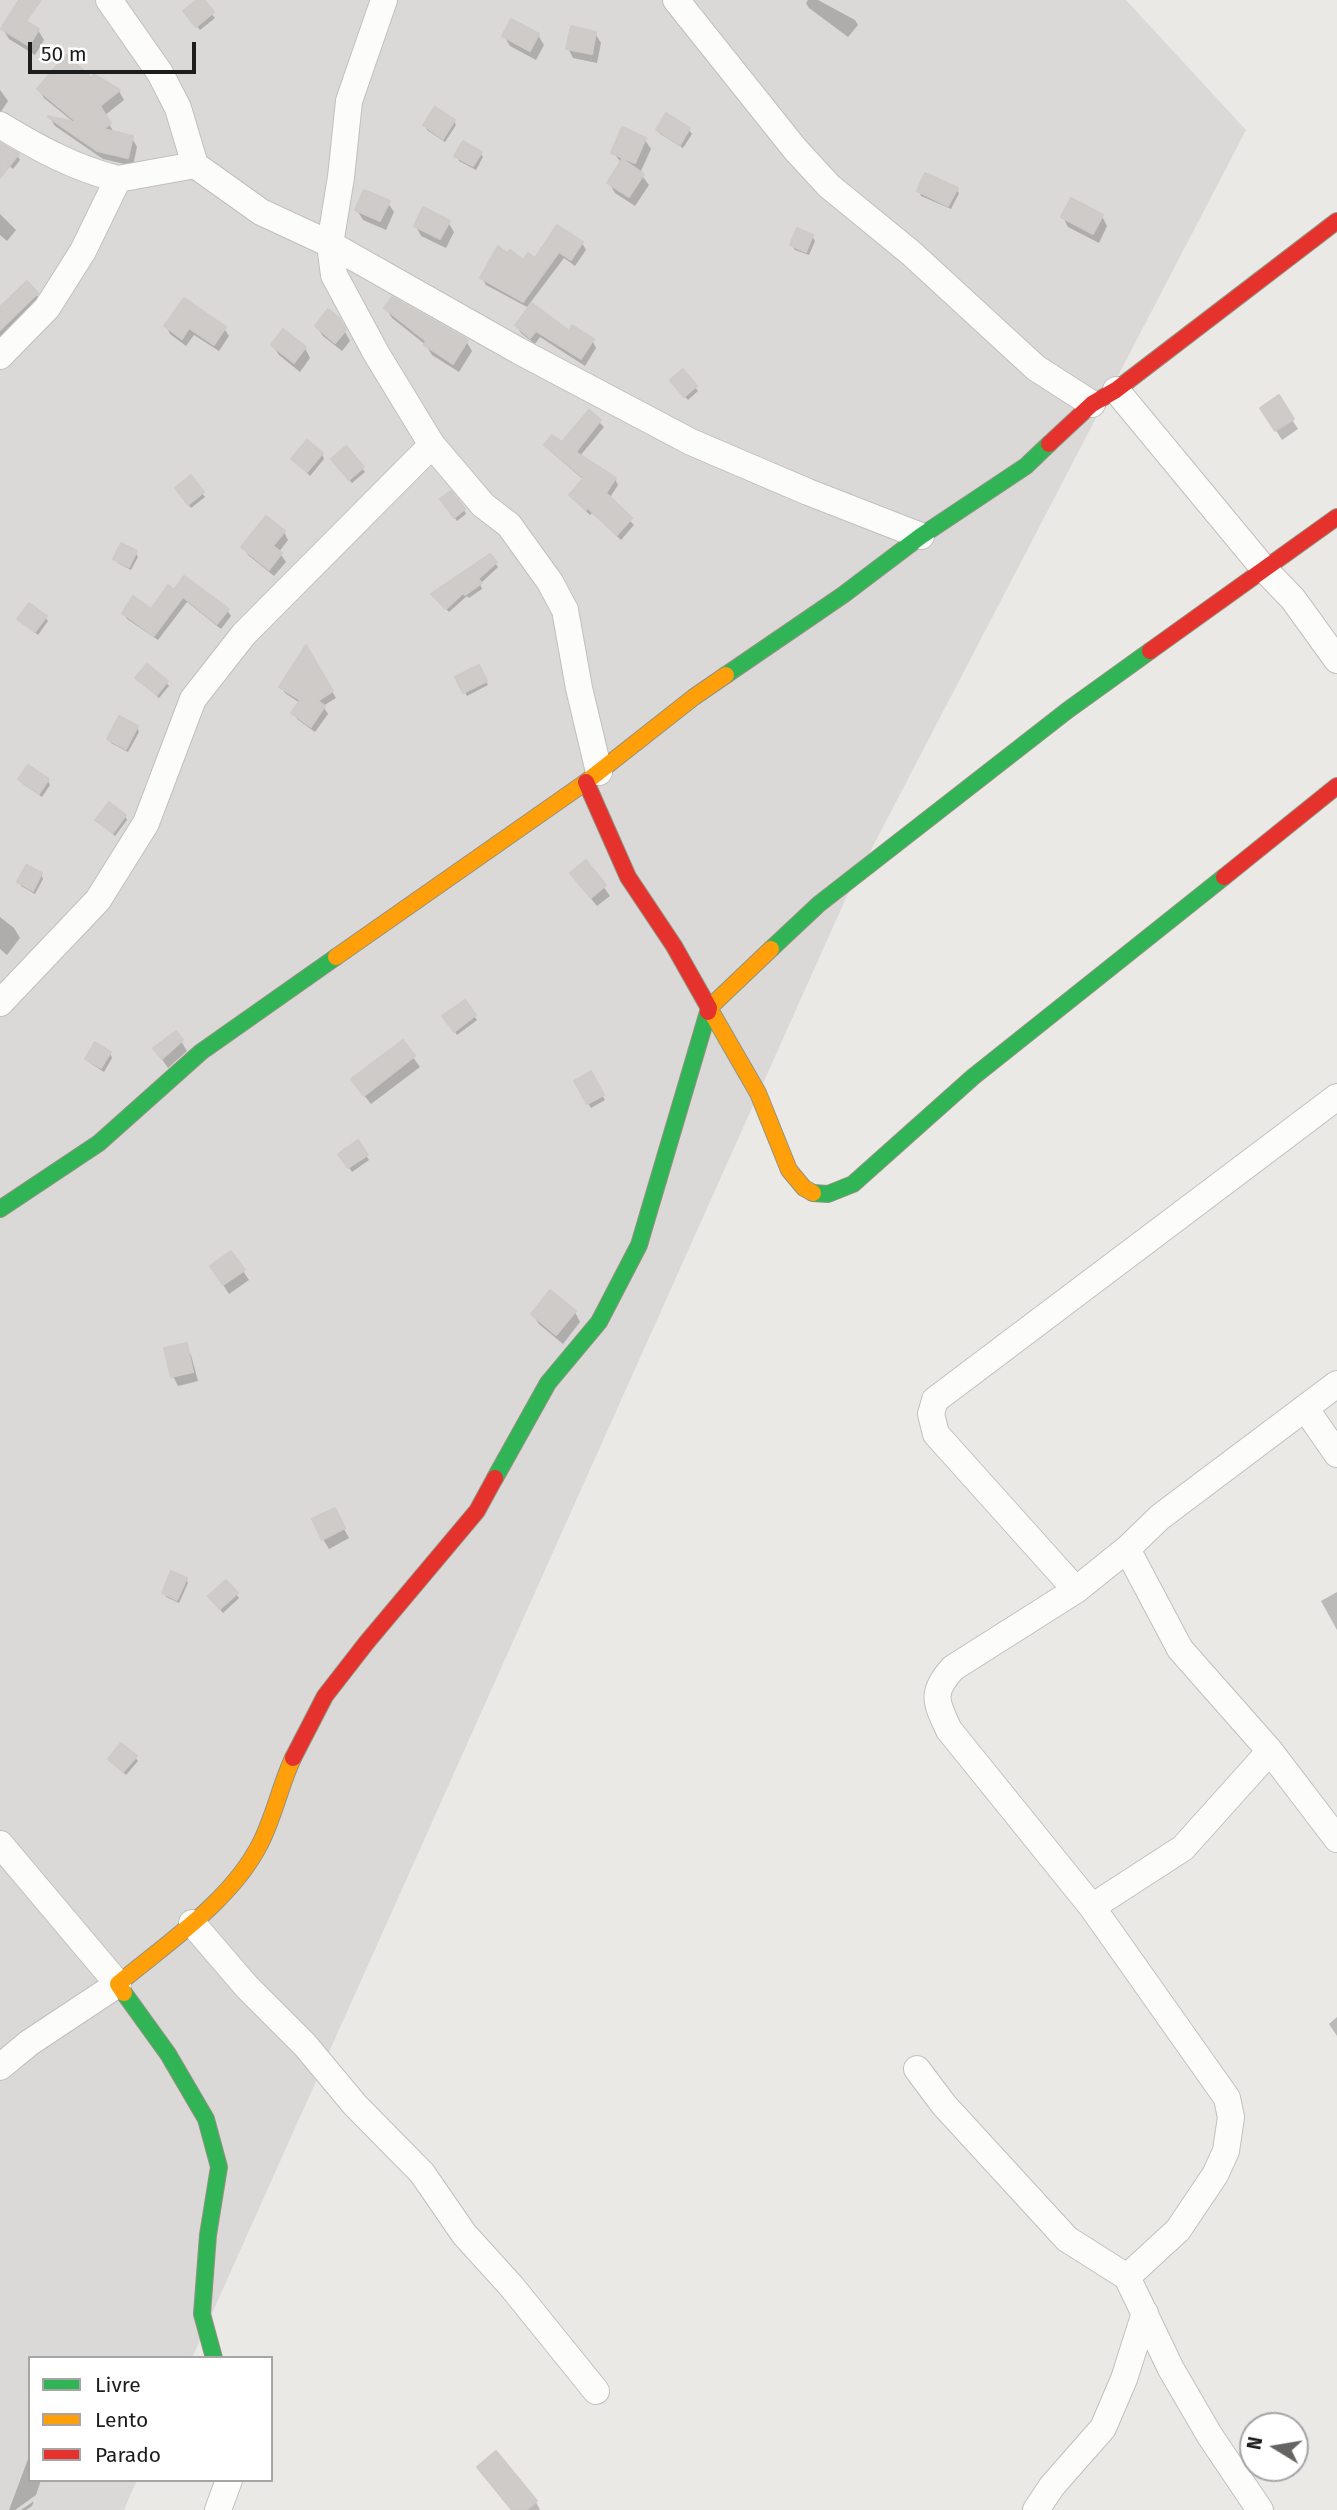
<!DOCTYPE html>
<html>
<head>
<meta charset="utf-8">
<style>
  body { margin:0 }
  #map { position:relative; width:1337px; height:2510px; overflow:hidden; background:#ebe9e6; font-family:"Fira Sans",sans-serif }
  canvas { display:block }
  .legend { position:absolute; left:28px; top:2356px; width:245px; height:126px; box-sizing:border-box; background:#fff; border:2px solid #a5a5a5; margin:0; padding:9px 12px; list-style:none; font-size:21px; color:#1d1d1d }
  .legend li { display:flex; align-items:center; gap:14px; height:35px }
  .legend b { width:35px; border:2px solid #a5a5a5 }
  .north { position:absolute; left:1239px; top:2412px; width:70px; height:70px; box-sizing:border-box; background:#fff; border:2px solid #a5a5a5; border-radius:50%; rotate:281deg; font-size:19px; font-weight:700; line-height:28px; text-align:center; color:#1d1d1d }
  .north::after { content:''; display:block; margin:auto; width:24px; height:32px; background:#656463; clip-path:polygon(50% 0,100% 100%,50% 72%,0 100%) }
  .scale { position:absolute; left:28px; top:42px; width:168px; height:32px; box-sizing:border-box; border:4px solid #1d1d1d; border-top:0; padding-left:9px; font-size:21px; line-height:24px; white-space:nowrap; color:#1d1d1d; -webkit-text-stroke:5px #fff; paint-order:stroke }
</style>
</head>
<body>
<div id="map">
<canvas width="1337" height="2510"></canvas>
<ul class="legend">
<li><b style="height:9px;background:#30b455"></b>Livre</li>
<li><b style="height:9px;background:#ff9f0a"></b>Lento</li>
<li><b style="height:9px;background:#e5322d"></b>Parado</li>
</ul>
<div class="north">N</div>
<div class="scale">50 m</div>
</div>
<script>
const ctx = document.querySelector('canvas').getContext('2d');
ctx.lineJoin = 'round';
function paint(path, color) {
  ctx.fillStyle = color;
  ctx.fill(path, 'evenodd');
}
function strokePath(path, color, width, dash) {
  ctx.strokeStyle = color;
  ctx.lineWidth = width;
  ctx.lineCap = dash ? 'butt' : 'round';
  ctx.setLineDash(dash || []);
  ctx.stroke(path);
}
const residential = new Path2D(`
  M0 0H1126L1246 130 846 898 192 2358H30V2480H137L124 2510H0Z`);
const shadow = new Path2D(`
  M200 0 215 18 200 30 188 16Z
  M808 0H818L855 20 858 25 848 37 809 8 806 3Z
  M3 29 38 30 44 40 35 55 9 39Z
  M595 33 601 43 597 63 573 58 568 48Z
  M538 35 544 45 536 60 510 46 504 36Z
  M95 76 119 91 124 100 104 116 115 134 132 138 137 147 133 166 103 159 55 126 50 118 76 124 44 98 39 90 92 80Z
  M0 90 8 101 0 113Z
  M667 116 689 130 692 134 683 148 660 134 658 130Z
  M454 121 456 125 445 142 427 130 425 125Z
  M645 140 651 149 640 173 649 185 635 206 615 193 609 183 622 164 613 152Z
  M3 147 18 156 20 160 13 169 0 158V151Z
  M480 153 483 157 476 170 459 161 457 156Z
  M956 189 959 193 951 209 921 196 919 191Z
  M388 203 394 212 386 230 363 220 357 210Z
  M0 214 16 230 7 241 0 235Z
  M1102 216 1107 226 1099 243 1068 227 1063 217Z
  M448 222 454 232 446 248 421 236 416 226Z
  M812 236 815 241 809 255 795 250 792 245Z
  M582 243 586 250 575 266 564 258 527 307 486 285 482 278Z
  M36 294 39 298 0 337V309Z
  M386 308 466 341 472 351 459 372 432 355 426 345 392 318Z
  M338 319 350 341 342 351 323 336 317 327Z
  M166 326 224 328 229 336 219 351 194 335 186 346 170 334Z
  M517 326 569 333 592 340 596 348 585 366 540 337 535 344 521 333Z
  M273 346 305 348 310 358 300 372 279 355Z
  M674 385 695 387 698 391 688 400Z
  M1278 398 1298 429 1282 440 1262 408Z
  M589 412 604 427 580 456 615 479 618 485 609 499 634 525 621 540 592 513 590 515 575 501 571 495 584 480 550 451 547 445H562Z
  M322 454 324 459 310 476 293 459Z
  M335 464 362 468 365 472 352 483Z
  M191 478 205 497 191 508 179 493Z
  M445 504 464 510 466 514 457 521Z
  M284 532 288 540 279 552 286 562 274 576 248 555 244 548Z
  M135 552 138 557 131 570 118 563 115 559Z
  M495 563 498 567 480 584 482 589 469 598 467 596 449 612 433 595Z
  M174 592 227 610 231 616 221 629 187 602 158 640 127 619 124 613 152 611Z
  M45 617 48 621 38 635 19 619Z
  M306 649 336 698 323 706 328 714 315 732 297 719 293 713 300 703 285 693 281 687Z
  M478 667 488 685 467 696 457 678Z
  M137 678 166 682 169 686 159 698Z
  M137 727 139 732 128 752 111 743 109 739Z
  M20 779 48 781 50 785 42 797 23 784Z
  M125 816 127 820 115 836 97 820Z
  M586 862 610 896 597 906 578 883Z
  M41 874 43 879 35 894 21 886 19 882Z
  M0 917 14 928 20 938 7 955 0 949Z
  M464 1002 477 1020 457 1035 445 1016Z
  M181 1041 187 1051 168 1068 155 1049Z
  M402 1042 420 1067 371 1104 359 1089Z
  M110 1053 112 1058 104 1072 90 1063 87 1059Z
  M590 1073 605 1100 591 1108 576 1082Z
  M357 1143 369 1160 352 1172 340 1154Z
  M243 1271 249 1280 229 1294 218 1277Z
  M575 1312 580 1322 563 1344 539 1324 533 1315Z
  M186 1345 191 1355 198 1381 178 1386 173 1376Z
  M339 1520 349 1538 329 1549 323 1539Z
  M186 1579 188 1583 179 1603 166 1597 164 1592Z
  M1337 1592V1630L1321 1601Z
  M236 1594 239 1598 223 1613 213 1601Z
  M135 1757 138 1761 126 1775 110 1760Z
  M1337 2017V2036L1329 2024Z
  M28 2459 30 2460V2480H41L36 2495 15 2510H9Z
  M479 2467 536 2502 540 2510H512Z
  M34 2501 32 2506 26 2510H21Z`);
const building = new Path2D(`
  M19 0H41L26 21 39 29 29 46 1 29Z
  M197 0H204L214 12 196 27 183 11Z
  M511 19 539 34 530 51 502 36Z
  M571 26 596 32 592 54 566 49Z
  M66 55 92 78 94 74 120 90 100 106 111 123 104 129 133 136 128 158 97 151 48 117V116L78 123 37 89Z
  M435 107 455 120 443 139 423 125Z
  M666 113 690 128 680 145 656 130Z
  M622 127 646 138 635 163 611 153Z
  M463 141 482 152 473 166 454 156Z
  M0 143 19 154 0 178Z
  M622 159 644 174 629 197 607 183Z
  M925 173 958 188 948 206 917 191Z
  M364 190 390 201 380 221 355 210Z
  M1071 198 1103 215 1093 234 1061 217Z
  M423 207 450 221 440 239 414 226Z
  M557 225 583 242 571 260 559 252 523 302 480 278 498 246 507 253 510 250 523 260 528 253 535 258Z
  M797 228 813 235 806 252 790 245Z
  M27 281 38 293 0 330V307Z
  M392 297 468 340 453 364 424 345 426 341 384 308Z
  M184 298 226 327 214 345 189 328 182 339 164 326Z
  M532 303 569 331 572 325 594 339 581 359 536 331 530 338 515 325Z
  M328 309 339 318 346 330 335 343 315 326Z
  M283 329 306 347 294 363 271 345Z
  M683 369 697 386 684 397 670 380Z
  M1279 395 1294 419 1275 431 1260 408Z
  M589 410 601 420 576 452 616 478 606 493 632 518 617 535 588 508 586 510 569 495 584 478 544 445 552 435 562 442Z
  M307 440 323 453 307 472 291 459Z
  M346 446 364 467 349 480 331 459Z
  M191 475 204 492 188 505 175 488Z
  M451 491 465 509 454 518 440 499Z
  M266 516 285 531 273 546 282 553 269 570 241 547Z
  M121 543 137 551 129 567 113 559Z
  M490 554 497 562 478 579 482 583 465 595 463 593 446 609 431 594Z
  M184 576 229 609 217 624 183 597 154 636 122 613 133 596 151 609 168 585 174 590Z
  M29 603 47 616 35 632 17 619Z
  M306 645 333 691 318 701 325 706 311 727 291 713 300 700 279 687Z
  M147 664 168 681 157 695 135 678Z
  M479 665 487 681 463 693 455 677Z
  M119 716 138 726 126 749 107 739Z
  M28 765 49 779 39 794 18 779Z
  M109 802 126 815 113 833 95 820Z
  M586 860 606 885 591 898 570 873Z
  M26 865 42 873 33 891 17 882Z
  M465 1000 476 1015 454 1032 442 1016Z
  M176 1031 183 1040 162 1059 153 1048Z
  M403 1040 415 1056 364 1096 351 1079Z
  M95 1042 111 1052 101 1068 85 1059Z
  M591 1071 604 1095 587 1104 574 1081Z
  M358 1140 368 1155 348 1168 338 1154Z
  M231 1251 245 1270 223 1285 210 1266Z
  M550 1290 576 1311 556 1335 531 1314Z
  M187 1343 193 1372 171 1377 164 1348Z
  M335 1508 345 1528 322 1540 312 1519Z
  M171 1571 187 1578 177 1600 162 1593Z
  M226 1580 238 1593 220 1609 208 1596Z
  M121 1743 137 1756 123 1772 108 1759Z
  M496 2451 537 2501 526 2510H512L477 2467Z`);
const street = new Path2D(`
  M109 0 160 73 178 108 195 165 261 212 330 244 519 351 691 442 808 492 921 536
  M384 0 349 101 341 177 330 244 334 275 376 353 432 445 483 505 509 525 550 582 565 610 579 688 599 772
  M676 0 795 149 829 186 911 253 1036 368 1092 404
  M0 125C38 148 74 168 118 179
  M0 356 47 308 83 251 118 179 195 165
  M1116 390 1265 570 1293 599 1337 660
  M0 1003 98 900 146 823 193 699 244 634 432 445
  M1305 1408 1337 1454
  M1127 1549 1180 1649 1270 1751 1337 1839
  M1076 1590 936 1434 931 1414 935 1400 1337 1097
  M0 1844 118 1984 29 2043 0 2067
  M1092 1907 1183 1848 1270 1751
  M192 1923 247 1987 305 2045 355 2105 422 2173 464 2234 512 2287 596 2391
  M917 2069 944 2105 1067 2239 1127 2277
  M218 2510 229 2480
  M1036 2510 1052 2486 1103 2428 1124 2379 1145 2313
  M1260 2510 1210 2436 1171 2369 1127 2277 1178 2230 1215 2175 1226 2151 1231 2117 1227 2098 1092 1907 949 1730C936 1702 930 1693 953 1668L1076 1590 1127 1549 1160 1517 1337 1384`);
const fast = new Path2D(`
  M726 675 843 595 921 536 1026 466 1049 444
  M771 949 819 904 1068 710 1150 651
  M813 1193 828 1194 853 1184 973 1077 1224 877
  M0 1209 99 1143 201 1052 336 957
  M495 1478 548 1383 599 1322 639 1245 708 1012
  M124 1993 168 2054 206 2119 219 2167 208 2235 202 2314 214 2358`);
const slow = new Path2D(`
  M771 949 709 1008 758 1093 789 1170 804 1188 813 1193
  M336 957 586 782 694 697 726 675
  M124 1993 118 1984C166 1944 231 1901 260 1844 274 1817 280 1786 293 1758`);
const jam = new Path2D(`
  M1049 444 1092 404 1116 390 1337 221
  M1150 651 1337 517
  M586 782 628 877 674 946 709 1008 708 1012
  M1224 877 1337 786
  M293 1758 325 1696 367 1642 477 1511 495 1478`);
paint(residential, '#dad9d7');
paint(shadow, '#0003');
paint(building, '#cecbc9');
strokePath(building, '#cecac8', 2);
strokePath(street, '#c1c0be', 28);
strokePath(fast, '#939280', 18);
strokePath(slow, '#939280', 18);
strokePath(jam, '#939280', 18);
strokePath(street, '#fcfcfb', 26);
strokePath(fast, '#30b455', 16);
strokePath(slow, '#ff9f0a', 16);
strokePath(jam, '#e5322d', 16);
</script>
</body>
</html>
